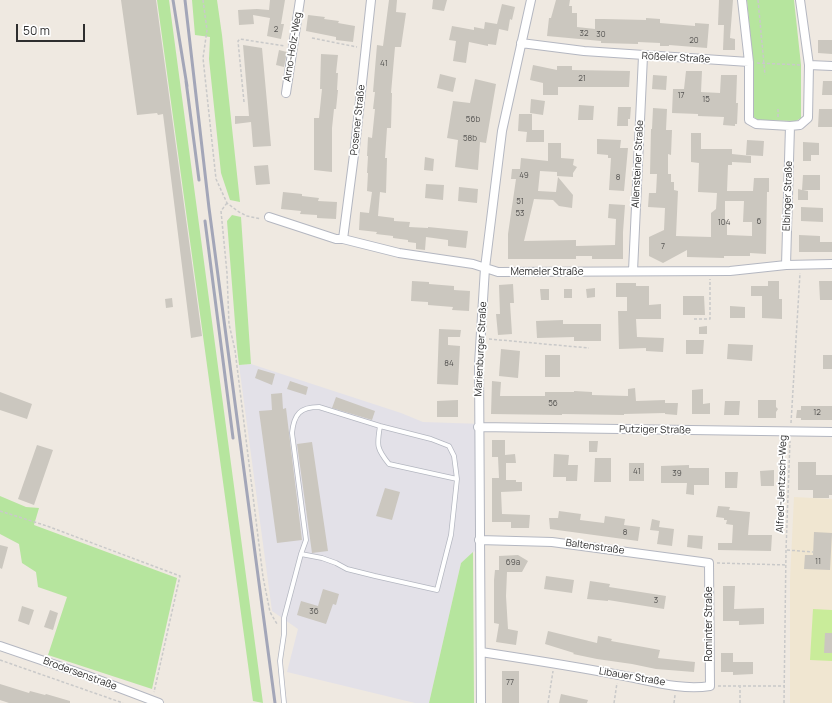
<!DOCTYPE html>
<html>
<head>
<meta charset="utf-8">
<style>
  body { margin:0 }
  #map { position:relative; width:832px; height:703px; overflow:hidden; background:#efe9e1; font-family:Manrope,sans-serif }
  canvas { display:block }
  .scale { position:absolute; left:16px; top:24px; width:69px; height:18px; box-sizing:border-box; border:2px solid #2e2e2e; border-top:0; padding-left:5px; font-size:12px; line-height:14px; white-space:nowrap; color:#2e2e2e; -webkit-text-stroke:3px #fff; paint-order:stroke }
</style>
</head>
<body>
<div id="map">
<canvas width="832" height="703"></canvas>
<div class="scale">50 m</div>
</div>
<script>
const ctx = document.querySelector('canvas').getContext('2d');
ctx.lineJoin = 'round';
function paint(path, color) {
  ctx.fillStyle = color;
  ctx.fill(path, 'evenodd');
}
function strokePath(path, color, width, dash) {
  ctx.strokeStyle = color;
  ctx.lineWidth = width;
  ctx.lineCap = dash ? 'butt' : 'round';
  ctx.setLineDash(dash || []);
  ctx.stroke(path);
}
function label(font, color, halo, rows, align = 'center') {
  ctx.font = font + ' Manrope,sans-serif';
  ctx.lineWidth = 3.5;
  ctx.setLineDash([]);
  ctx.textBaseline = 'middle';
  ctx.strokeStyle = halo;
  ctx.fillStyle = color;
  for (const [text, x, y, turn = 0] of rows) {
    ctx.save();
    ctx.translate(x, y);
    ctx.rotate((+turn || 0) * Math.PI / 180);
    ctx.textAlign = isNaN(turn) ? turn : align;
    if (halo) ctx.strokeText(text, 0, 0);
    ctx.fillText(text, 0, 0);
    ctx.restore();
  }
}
const industrial = new Path2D(`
  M251 364 401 413 423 422 483 424V544L461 563 429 703H415L287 672 298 629 272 611 239 365Z`);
const education = new Path2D(`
  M794 497 832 499V703H790V580Z`);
const green = new Path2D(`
  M157 0H169L263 703 253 701Z
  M192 0H217L222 35 240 202 230 200 221 173 209 59 210 37 195 35Z
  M747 0H794L801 65V118L796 121 756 120 753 115V63Z
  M232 215 241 217 251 364 239 365 237 348 227 221Z
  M0 496 26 507 39 508 34 525 177 578 152 689 48 655 67 597 38 587 36 572 22 563 19 544 0 534Z
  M473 552 474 703H429L461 563Z`);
const pitch = new Path2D(`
  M813 609 832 610V661L810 660Z`);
const building = new Path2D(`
  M121 0H156L202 336 191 338 163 114 158 115 157 113 137 115Z
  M270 0H285L281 24H284L281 39 267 36 270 18 253 15 254 24 239 25 238 10 257 9 269 10Z
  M389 0H397L396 12 406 13 401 47H395L391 93H392L391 128H387L385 158H387L386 193 380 192 378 216 394 218V221L410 222 409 227 428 228V227L468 231 466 248 448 246V240L426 237 425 250 416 249V243L408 242V240L393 238V236L376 234 377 232 359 230 360 212 369 213 372 192 367 191 368 173H367L368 156H367L368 137 372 138 375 109H373L375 92H373L377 45 383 46Z
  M433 0H447L444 11 432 9Z
  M556 0H570L569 6H572V13H577V27L595 29V19H604L646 20V18L660 19V23L695 26V23L709 24 707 48 669 45V46H660V43L638 42V44L601 43V41L547 36 549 18H551Z
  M719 0H733L730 38 735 39V50H723L724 25H718Z
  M502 4 515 7 512 20 510 19 508 31 499 29 496 45 488 44V46L469 42 466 63 453 61 456 41 449 40 452 26 474 30V27L484 29 485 22 497 24Z
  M308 15 325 17 324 19 339 21 338 23 355 26 353 42 336 40V37L306 31Z
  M818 40H832V54L818 53Z
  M243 45 262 48 271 146 253 147 251 122 235 124V116H249Z
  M279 50 287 52 284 67 276 65Z
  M321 54 338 55 336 73H338L337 90H338L336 109H334L332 128V172L314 170V118H319L322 89H320Z
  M533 65 557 70V66H572V70L630 71 629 87H558V95H543V83L530 80Z
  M686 71H702L701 92 720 93 721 75H737L736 103H738L737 124H735V126L723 125 724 117 698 116V114L672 113 673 89H684Z
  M440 74 456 78 453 92 437 88Z
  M653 75 667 76 666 90 652 89Z
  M475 79 496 84 486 143 480 142 478 170 455 167 458 140 447 138 453 101 470 103Z
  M823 81H832V95H822Z
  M531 99 545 101 543 115 530 113Z
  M579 105 594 106 593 120H578Z
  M618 107H631L630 119H628V126H617Z
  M653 108 667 109 666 130H672L671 155 668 154V174H671V182H674V190L678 191 676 236 711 237V213L716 209 717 193 698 192 699 163 691 162V133H701V149H732V154L751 156V163L732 162V165H728L727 191H753L754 178H769V192H767L766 254 750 253V256H724V258L687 257V250L663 263 649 256V237L664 230 665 208 648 207 649 193H656L657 174H650L651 129H652ZM725 201H744L743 222H752V236L727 235V221L725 220Z
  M819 109H832V127H818Z
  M519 114H532V130H544V142H526L527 132 518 131Z
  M597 139 621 140 620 148H628L624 191 609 190 611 158H608V155L597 154Z
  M747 140 764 141 763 156 746 155Z
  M803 142 819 143V155H811V161H803Z
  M548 143H561V158L574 159 573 165 577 167 573 173V177L557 176V172L540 171 538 191 556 192 558 177 573 195 572 208 559 206 553 200 534 199 524 241 576 240V246L615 245 616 219 608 218 609 204 625 205 623 232V259H592V256H576V259H508V234L516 179H511L512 169H520L521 158 548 161Z
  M425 157 434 159 433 171 424 170Z
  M268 165 270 184 256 185 254 166Z
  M803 175H820V190H803L808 191V200H798V189L802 190Z
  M426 184 444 185 443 200 425 198Z
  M459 187 478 189 477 203 458 201Z
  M283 192 302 194V196L319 198 318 201 337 202 336 219 317 218V215L300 214 301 211 281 209Z
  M801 207 823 208V222L801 221Z
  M799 235 820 236V242H832V252H799Z
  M412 281 429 282V284L454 286V290L470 291 469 311 452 310 453 307 428 305V302L411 301Z
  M768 281H779V299H782V319L762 318V296H751V286H768Z
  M819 281H832V300H820Z
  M616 283H636V286H649V305L661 304V319H636L637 337 664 338 663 352 646 351V348L619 349 618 311H627V297H616Z
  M513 284 514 303H510L512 334 498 335 496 314H500L499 285Z
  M595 288V297L587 298 586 289Z
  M540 289H549V300H541Z
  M564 289H572V298H564Z
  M683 296H704L705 315H683Z
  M172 298 173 307 166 308 165 299Z
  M730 306 745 307V318H730Z
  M563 320V324H601V341H574V337L537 338 536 321Z
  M707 326V334H699V327Z
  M439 329 461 330 460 337H448V345L460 346 458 385 437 384Z
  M686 340H704L703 354H686Z
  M728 344 753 345 752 361 727 359Z
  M501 349 520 351 518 378 499 376Z
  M545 355H560V377H545Z
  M823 355H832V369H823Z
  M258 369 275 374 272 385 255 378Z
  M290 381 308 387 306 395 287 389Z
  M492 381 501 382 500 396H545V392H574V391L592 392V395L628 396V389L635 388 636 401 665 400V403H678L677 415 665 414V413L624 414V415L562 414V415L491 414Z
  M703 389V404L710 403V414H692V390Z
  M0 392 32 404 27 419 0 410Z
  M282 393 283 409 286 408 302 540 277 543 259 411 272 410 271 394Z
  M336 397 375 411 372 420 332 408Z
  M458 400V417H437V401Z
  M758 400H776V407L778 409 776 412V418H758Z
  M725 401H740L739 415H724Z
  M801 406H832V420H801V418H796L797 410H801Z
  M492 440H505V455L515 454 516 463H506V480H516V482H522V491L501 492 502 514 530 515 529 528H511V522H492V478H499L498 457H492Z
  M589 441H598L597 452H589Z
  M312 442 328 551 312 553 297 444Z
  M37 445 53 450 34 505 18 499Z
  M554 454 569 455 568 465H578L577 481H566V477H553Z
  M595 458H611V482H594Z
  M798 462H816V475H832V495H829V498H813V490H798Z
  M629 463H644V481H629Z
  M689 465V468H709V485H694V495L686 494 687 483H661V466Z
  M774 470V486H761L760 471Z
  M725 472H738L737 488H725Z
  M385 488 400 492 392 520 376 516Z
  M718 506 730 507 729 510 750 512 748 535H772L771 551 718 550V543H732L733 525 726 524 727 520H724V518L716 517Z
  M559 511 581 514 580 520 604 523 605 516 625 519 624 525 640 527 638 541 550 529 549 518H558Z
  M652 519 660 521 659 527 674 529 672 546 657 544 659 531 650 530Z
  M814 532 832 533 830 570 804 569 805 555H813Z
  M688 535 703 536 702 549 687 547Z
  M0 545 8 547 2 569 0 568Z
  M518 555 528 561 522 572H507L506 596 508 629 518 631 516 645 496 642 499 624 494 623V580L495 570H499V556Z
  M546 576 574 580 572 593 544 589Z
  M590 581 610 584 609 587 666 596 664 609 608 600V601L587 599Z
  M723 586H735L734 609 764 608V624L739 625V621H723Z
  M323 589 339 594 336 605 333 604 326 624 297 615 301 601 318 606Z
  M22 606 34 610 29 625 18 621Z
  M50 610 58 613 53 630 44 627Z
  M548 631 597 643 598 636 612 639 611 641 660 650 658 658 695 662 694 672 656 669 632 664 597 659 573 654 574 653 545 644Z
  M825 633H832V653H824Z
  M721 653H733V662H753V674L733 675V672H721Z
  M502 671H519V703H502Z
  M0 684 29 693 30 691 45 695 46 694 70 701V703H9L0 700Z
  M561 694 588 700 587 703H559Z`);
const path = new Path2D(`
  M203 0 207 30 203 58 216 179 227 203 239 212 247 216 261 219
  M758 0 765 75
  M312 38 357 47
  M757 63 801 65
  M244 102 238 41 240 39 285 46
  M778 117V108
  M227 203 221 211 227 273 229 324 235 350 263 577 270 612 277 624
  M694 319H710V279
  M489 339 589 348
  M791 423 800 273
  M0 511 47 526 180 576 154 692
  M787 550 813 552
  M717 563 787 565
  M0 660 123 703
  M718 686H784
  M548 703 553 671
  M614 703 617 683
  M674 703 675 695
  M740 703V687
  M784 703 786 550 790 441`);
const service = new Path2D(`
  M301 554 322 558 336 563 347 569 375 576 437 590 451 535 457 479
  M284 703 280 661 284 634V618L301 554 306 540 292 433C294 414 300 407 319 407L380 426 431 439 449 446 454 456 457 479 389 464C376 448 377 445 380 426`);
const minor = new Path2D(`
  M742 0 749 62V120L756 124 790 126 800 125 808 118 809 65 800 0
  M521 43 584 51 749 62
  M809 65 832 66
  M286 93 300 0
  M269 217 336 239H343L399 253 473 264 498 272 730 271 786 265 832 264
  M343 239 355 147 371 0
  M786 265 790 126
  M633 271 643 56
  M478 427 832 432
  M479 540 552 542 709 563 710 686C680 691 648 680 619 675 573 666 527 659 481 652
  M0 646 88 676 159 703
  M481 703 479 364 485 268 502 131 531 0`);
const rail = new Path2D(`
  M173 0 187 86
  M185 0 209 208 275 703
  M186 81 199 180
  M205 221 233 438`);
const numberNames = [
  ["2",276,30],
  ["32",584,34],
  ["30",601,35],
  ["20",694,41],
  ["41",384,64],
  ["21",582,79],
  ["17",681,96],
  ["15",706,100],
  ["56b",473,120],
  ["58b",470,139],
  ["49",524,176],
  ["8",618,178],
  ["51",520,202],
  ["53",520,214],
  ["6",759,222],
  ["104",724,223],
  ["7",663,247],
  ["84",449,364],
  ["56",553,404],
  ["12",817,413],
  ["41",637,472],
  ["39",677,474],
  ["8",625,533],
  ["11",818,562],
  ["69a",513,563],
  ["3",656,601],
  ["36",314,612],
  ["77",510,683]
];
const streetNames = [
  ["Arno-Holz-Weg",293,47,-81],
  ["Rößeler Straße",676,58,3],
  ["Posener Straße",358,120,-84],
  ["Allensteiner Straße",638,164,-87],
  ["Elbinger Straße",788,196,-88],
  ["Memeler Straße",547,272],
  ["Marienburger Straße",481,349,-87],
  ["Putziger Straße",655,430,1],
  ["Alfred-Jentzsch-Weg",782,484,-88],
  ["Baltenstraße",595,547,8],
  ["Rominter Straße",709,624,-90],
  ["Brodersenstraße",80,674,20],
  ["Libauer Straße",632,677,10]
];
paint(industrial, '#e3e1e8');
paint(education, '#f0e6d1');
paint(green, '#b6e59e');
paint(pitch, '#c9ec9a');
paint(building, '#cbc7bf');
strokePath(service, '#b4b7c1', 5.5);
strokePath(minor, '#b4b7c1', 10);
strokePath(path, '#c9c9c9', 1.5, [3, 2]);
strokePath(service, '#fff', 4);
strokePath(minor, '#fff', 8);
strokePath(rail, '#a3a6b8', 3);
label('8px', '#555452', null, numberNames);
label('10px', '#2e2e2e', '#fff', streetNames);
</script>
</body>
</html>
